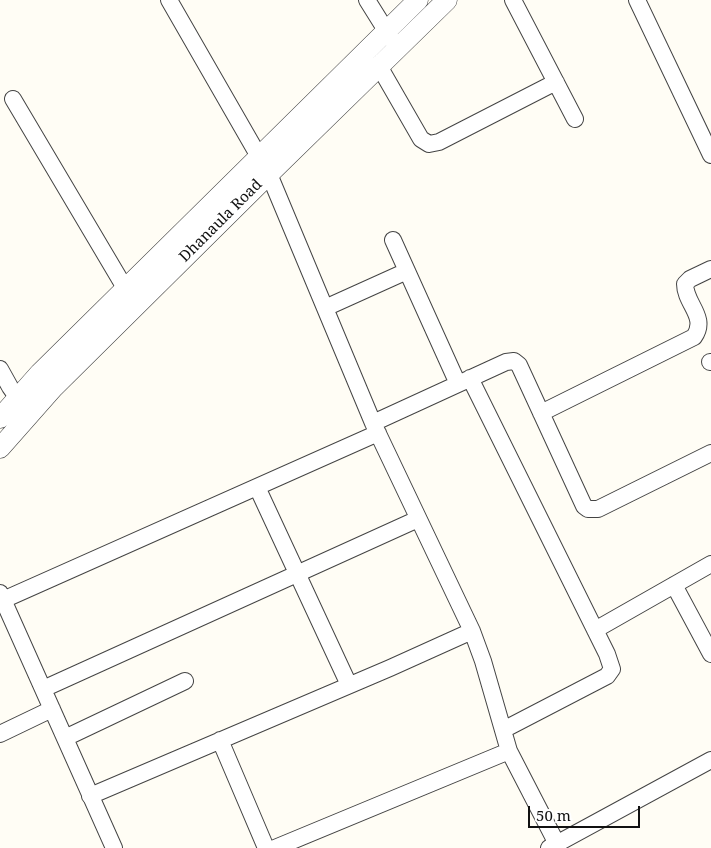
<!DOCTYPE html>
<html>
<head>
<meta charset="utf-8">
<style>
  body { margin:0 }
  #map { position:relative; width:711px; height:848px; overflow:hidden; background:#fffdf5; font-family:"Noto Serif",serif }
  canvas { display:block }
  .scale { position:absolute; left:528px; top:806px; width:112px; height:22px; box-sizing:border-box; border:2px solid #111; border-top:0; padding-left:6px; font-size:15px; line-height:18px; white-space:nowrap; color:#111; -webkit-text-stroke:4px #fff; paint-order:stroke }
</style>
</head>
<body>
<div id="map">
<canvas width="711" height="848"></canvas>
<div class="scale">50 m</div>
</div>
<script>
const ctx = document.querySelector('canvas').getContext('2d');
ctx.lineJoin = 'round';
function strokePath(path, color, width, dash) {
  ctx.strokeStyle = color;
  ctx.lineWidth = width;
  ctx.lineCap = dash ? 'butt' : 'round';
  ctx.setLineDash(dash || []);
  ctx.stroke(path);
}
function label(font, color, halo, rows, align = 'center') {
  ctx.font = font + ' "Noto Serif",serif';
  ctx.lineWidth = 5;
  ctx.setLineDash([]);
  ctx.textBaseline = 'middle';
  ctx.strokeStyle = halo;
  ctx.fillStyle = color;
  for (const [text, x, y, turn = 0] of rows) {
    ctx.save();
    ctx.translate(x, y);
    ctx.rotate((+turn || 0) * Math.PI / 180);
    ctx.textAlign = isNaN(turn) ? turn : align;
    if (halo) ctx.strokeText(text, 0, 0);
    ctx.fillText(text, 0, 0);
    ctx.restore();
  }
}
const minor = new Path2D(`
  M169 0 269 174 373 423 472 631 483 661 509 751 557 844
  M367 0 392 40
  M513 0 575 119
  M637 0 711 155
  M379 66 421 139 429 144 439 142 556 82
  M13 99 125 288
  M393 240 458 384
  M325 308 407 271
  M710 362H711
  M0 369 10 387 24 407
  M470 378 607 654 612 669 607 676 503 730
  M541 413 694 337C708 317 685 304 685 284L690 279 711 269
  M373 423 506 362 514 361 519 365 584 506 588 509H598L711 453
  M257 487 349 685
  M674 585 711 654
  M0 593 114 848
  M3 600 378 433
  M595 630 711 564
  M43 689 418 519
  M0 734 52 709
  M65 738 185 681
  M220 740 266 848
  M90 796 390 668 472 631
  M275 848 509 751
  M549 848 711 760`);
const tertiary = new Path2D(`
  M0 418 40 373 418 0
  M0 448 53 388 269 174 447 0`);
const streetNames = [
  ["Dhanaula Road",221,221,-45]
];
strokePath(minor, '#444', 18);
strokePath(tertiary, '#444', 21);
strokePath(minor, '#fff', 16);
strokePath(tertiary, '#fff', 20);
label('15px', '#111', '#fff', streetNames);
</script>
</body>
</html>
